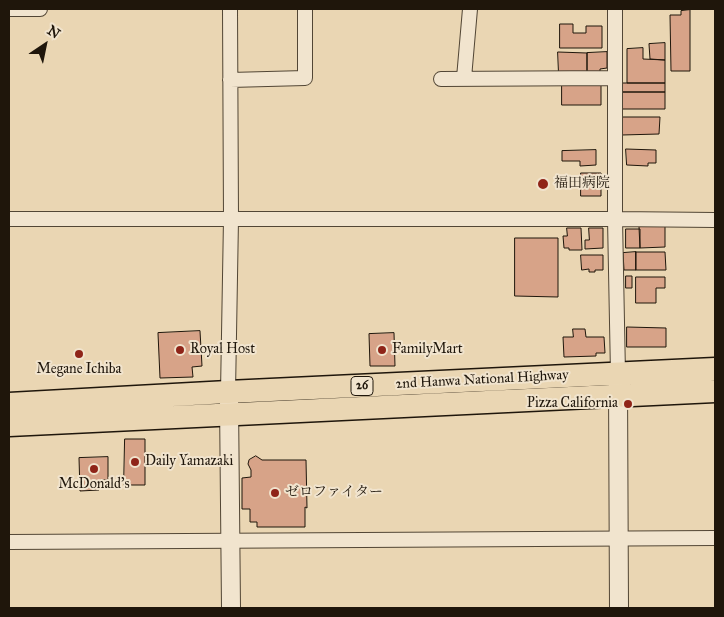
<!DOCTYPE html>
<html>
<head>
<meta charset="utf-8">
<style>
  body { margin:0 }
  #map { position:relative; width:724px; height:617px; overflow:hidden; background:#ead6b3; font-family:"IM FELL Great Primer",serif }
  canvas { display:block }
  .frame { position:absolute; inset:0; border:10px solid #1f160b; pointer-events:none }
  .north { position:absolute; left:20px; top:20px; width:50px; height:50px; -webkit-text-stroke:4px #f1e4ce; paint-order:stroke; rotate:34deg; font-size:14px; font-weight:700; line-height:20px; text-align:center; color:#1f160b }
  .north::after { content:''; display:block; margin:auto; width:18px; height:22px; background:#1f160b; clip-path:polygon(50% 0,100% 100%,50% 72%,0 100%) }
</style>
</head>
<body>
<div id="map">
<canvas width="724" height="617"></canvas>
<div class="frame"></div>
<div class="north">N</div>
</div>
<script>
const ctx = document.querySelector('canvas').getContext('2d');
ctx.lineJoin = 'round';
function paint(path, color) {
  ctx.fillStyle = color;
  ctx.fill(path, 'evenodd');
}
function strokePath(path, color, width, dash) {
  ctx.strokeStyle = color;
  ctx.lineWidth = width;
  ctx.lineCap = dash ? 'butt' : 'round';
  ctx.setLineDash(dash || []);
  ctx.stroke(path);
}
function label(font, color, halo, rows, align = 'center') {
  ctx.font = font + ' "IM FELL Great Primer","Noto Serif JP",serif';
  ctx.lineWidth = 4;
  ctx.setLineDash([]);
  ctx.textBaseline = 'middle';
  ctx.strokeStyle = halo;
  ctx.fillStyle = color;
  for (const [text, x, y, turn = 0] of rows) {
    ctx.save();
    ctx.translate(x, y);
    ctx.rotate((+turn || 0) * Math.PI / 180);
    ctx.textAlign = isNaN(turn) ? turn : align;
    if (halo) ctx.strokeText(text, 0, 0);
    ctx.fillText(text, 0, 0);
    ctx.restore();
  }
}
const building = new Path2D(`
  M690 10V71H671L670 15H681V11Z
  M560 24H573V33H586V26H602V48H560Z
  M665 43V60L650 59 649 44Z
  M643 48V59L665 60V83H627V49Z
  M558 52 587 53V74L559 75Z
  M607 52V68L600 69V74H587V53Z
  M562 83H601V105H562Z
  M621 83H665V92H621Z
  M621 92H665V109H622Z
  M622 117H660L659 134 622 135Z
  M626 149 656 150V163H648V166L627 165Z
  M596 150V165L580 166V161H562V151Z
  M581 173H601V196H581Z
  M665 226V247L640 248 639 227Z
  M567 228H581L582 250H569V248H564L563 236H567Z
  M589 228H603V248L585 249V240H589Z
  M626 229H640V248H626Z
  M515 238H558V297L515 296Z
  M636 252V270H624L623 253Z
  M636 252H665L666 270H636Z
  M581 255H603V270H595V272H589V269L582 270Z
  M626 276H632V288H626Z
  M636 277H665V288H656V303H636Z
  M627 327 666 328V347H627Z
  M573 329H585L586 337H604L605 353H596V356L564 357 563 337H573Z
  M200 331 202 366 192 367 193 377 160 378 158 333Z
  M394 333 395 366H370L369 334Z
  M125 439H145V485H124Z
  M256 456 262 460H306L307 508 305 507V527H257V522H250V509H242V478L251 477V470L248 464 249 460Z
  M108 457V480H99V490L80 491 79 458Z`);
const minor = new Path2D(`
  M9 9H40
  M615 9V219L618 374
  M464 78 470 9
  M441 79 615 78
  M230 80 305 78V9
  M9 219H615L715 220
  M228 392 231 219 230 9
  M9 542 715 538`);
const tertiary = new Path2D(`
  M618 385 619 608
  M229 402 231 608`);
const trunk = new Path2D(`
  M9 404 228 392 715 369
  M9 425 715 391`);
const markers = [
  [543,184,6,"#8f2418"],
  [180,350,5,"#8f2418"],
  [382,350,5,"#8f2418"],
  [79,354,5,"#8f2418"],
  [628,404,5,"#8f2418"],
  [135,462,5,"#8f2418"],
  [94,469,5,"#8f2418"],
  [275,493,5,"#8f2418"]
];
const shields = [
  [362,386,22]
];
const shieldNames = [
  ["26",362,386]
];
const poiNames = [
  ["福田病院",554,184],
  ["Royal Host",190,350],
  ["FamilyMart",392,350],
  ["Megane Ichiba",79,370,"center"],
  ["Pizza California",618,404,"right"],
  ["Daily Yamazaki",145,462],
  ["McDonald's",94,485,"center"],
  ["ゼロファイター",285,493]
];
const streetNames = [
  ["2nd Hanwa National Highway",482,380,-3]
];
paint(building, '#d7a388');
strokePath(building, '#1f160b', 1);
strokePath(minor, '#524635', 16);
strokePath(tertiary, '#524635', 20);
strokePath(trunk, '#1f160b', 25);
strokePath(minor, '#f1e4ce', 14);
strokePath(tertiary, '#f1e4ce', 18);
strokePath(trunk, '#ead6b3', 22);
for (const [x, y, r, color] of markers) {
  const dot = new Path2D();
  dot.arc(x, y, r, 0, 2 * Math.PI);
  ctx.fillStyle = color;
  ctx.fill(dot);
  strokePath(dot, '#f1e4ce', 2);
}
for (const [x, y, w] of shields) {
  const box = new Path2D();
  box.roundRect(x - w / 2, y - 9.5, w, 19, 4);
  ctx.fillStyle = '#f1e4ce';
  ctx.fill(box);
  strokePath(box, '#1f160b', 1);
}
label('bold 12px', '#1f160b', null, shieldNames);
label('14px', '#1f160b', '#f1e4ce', poiNames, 'left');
label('14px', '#1f160b', '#f1e4ce', streetNames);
</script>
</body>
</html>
